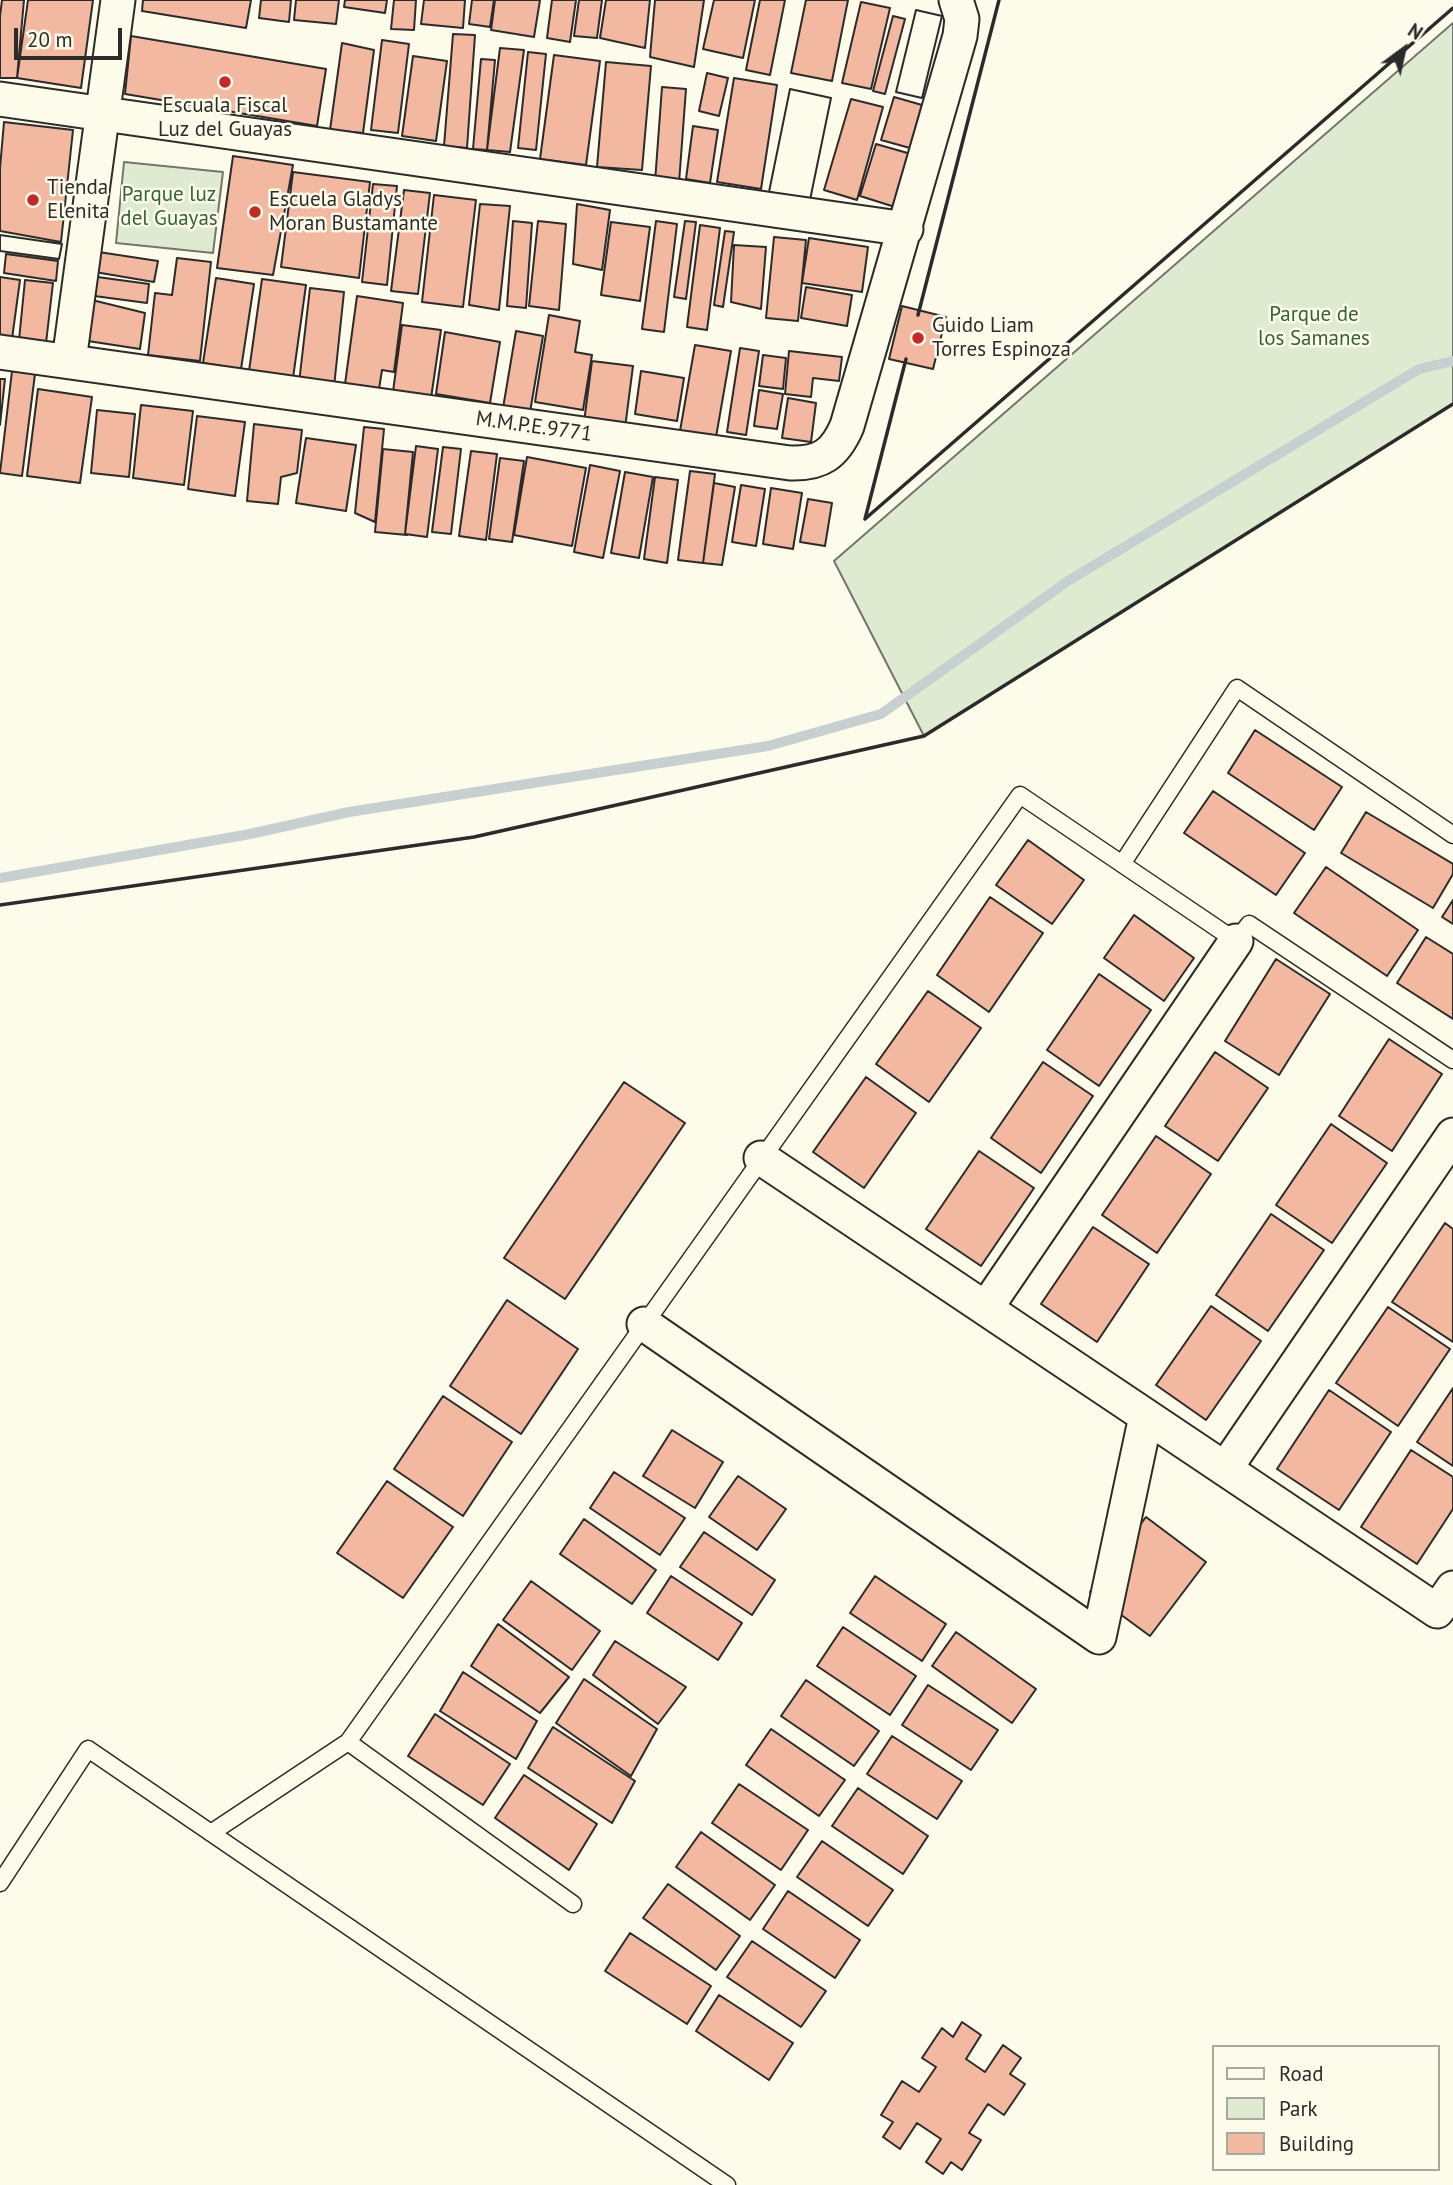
<!DOCTYPE html>
<html>
<head>
<meta charset="utf-8">
<style>
  body { margin:0 }
  #map { position:relative; width:1453px; height:2185px; overflow:hidden; background:#fdfbea; font-family:"PT Sans",sans-serif }
  canvas { display:block }
  .legend { position:absolute; left:1212px; top:2045px; width:228px; height:126px; box-sizing:border-box; background:#fdfbea; border:2px solid #a9a89e; margin:0; padding:9px 12px; list-style:none; font-size:21px; color:#2b2b2b }
  .legend li { display:flex; align-items:center; gap:14px; height:35px }
  .legend b { width:35px; border:2px solid #a9a89e }
  .north { position:absolute; left:1369px; top:14px; width:70px; height:70px; -webkit-text-stroke:5px #fdfbea; paint-order:stroke; rotate:33deg; font-size:19px; font-weight:700; line-height:28px; text-align:center; color:#2b2b2b }
  .north::after { content:''; display:block; margin:auto; width:24px; height:32px; background:#2b2b2b; clip-path:polygon(50% 0,100% 100%,50% 72%,0 100%) }
  .scale { position:absolute; left:14px; top:28px; width:108px; height:32px; box-sizing:border-box; border:4px solid #2b2b2b; border-top:0; padding-left:9px; font-size:21px; line-height:24px; white-space:nowrap; color:#2b2b2b; -webkit-text-stroke:5px #fdfbea; paint-order:stroke }
</style>
</head>
<body>
<div id="map">
<canvas width="1453" height="2185"></canvas>
<ul class="legend">
<li><b style="height:9px;background:#fdfbea"></b>Road</li>
<li><b style="height:19px;background:#deebd1"></b>Park</li>
<li><b style="height:19px;background:#f2b8a0"></b>Building</li>
</ul>
<div class="north">N</div>
<div class="scale">20 m</div>
</div>
<script>
const ctx = document.querySelector('canvas').getContext('2d');
ctx.lineJoin = 'round';
function paint(path, color) {
  ctx.fillStyle = color;
  ctx.fill(path, 'evenodd');
}
function strokePath(path, color, width, dash) {
  ctx.strokeStyle = color;
  ctx.lineWidth = width;
  ctx.lineCap = dash ? 'butt' : 'round';
  ctx.setLineDash(dash || []);
  ctx.stroke(path);
}
function label(font, color, halo, rows, align = 'center') {
  ctx.font = font + ' "PT Sans",sans-serif';
  ctx.lineWidth = 5;
  ctx.setLineDash([]);
  ctx.textBaseline = 'middle';
  ctx.strokeStyle = halo;
  ctx.fillStyle = color;
  for (const [text, x, y, turn = 0] of rows) {
    ctx.save();
    ctx.translate(x, y);
    ctx.rotate((+turn || 0) * Math.PI / 180);
    ctx.textAlign = isNaN(turn) ? turn : align;
    if (halo) ctx.strokeText(text, 0, 0);
    ctx.fillText(text, 0, 0);
    ctx.restore();
  }
}
const green = new Path2D(`
  M1453 23V404L924 736 834 561Z
  M124 162 223 172 213 253 116 243Z`);
const stream = new Path2D(`
  M0 878 250 834 349 812 768 746 881 714 1068 581 1419 369 1453 361`);
const building = new Path2D(`
  M2 0H24L17 78H0V16Z
  M28 0H93L81 88 17 78Z
  M143 0H251L246 28 142 11Z
  M261 0H291L289 22 259 18Z
  M296 0H339L336 24 294 20Z
  M345 0H387L385 13 344 7Z
  M394 0H416L414 30 391 29Z
  M424 0H465L463 28 421 24Z
  M472 0H494L490 27 469 24Z
  M495 0H540L534 37 491 30Z
  M552 0H576L570 42 547 38Z
  M579 0H602L597 38 574 36Z
  M606 0H650L645 48 600 38Z
  M655 0H704L694 67 650 57Z
  M714 0H755L743 58 703 49Z
  M760 0H785L770 75 746 70Z
  M806 0H848L832 81 791 73Z
  M861 2 890 8 871 89 842 83Z
  M916 10 942 16 922 98 896 92Z
  M916 10 942 16 922 98 896 92Z
  M893 16 905 19 885 94 873 91Z
  M453 34 475 35 467 148 444 146Z
  M131 36 326 69 317 126 125 94Z
  M382 40 409 44 398 133 371 130Z
  M342 43 374 50 363 133 330 130Z
  M500 48 524 50 510 152 487 150Z
  M528 52 546 54 536 150 518 148Z
  M554 55 600 61 586 165 540 159Z
  M413 56 447 61 436 141 402 136Z
  M481 59 495 60 487 150 473 149Z
  M606 62 651 66 642 170 597 167Z
  M707 73 728 78 719 116 699 111Z
  M734 78 777 85 761 189 717 182Z
  M662 87 686 89 679 183 655 182Z
  M790 89 831 98 810 200 769 192Z
  M790 89 831 98 810 200 769 192Z
  M894 97 922 105 910 148 881 140Z
  M851 99 883 107 857 200 824 190Z
  M4 122 73 130 61 242 0 231V168Z
  M693 126 718 130 710 183 686 179Z
  M876 144 911 154 895 207 860 196Z
  M233 156 293 165 273 275 217 268Z
  M293 172 370 182 359 278 281 267Z
  M373 184 397 186 387 285 362 282Z
  M404 190 430 193 418 294 391 291Z
  M434 195 476 200 463 307 422 302Z
  M480 204 510 206 499 310 469 305Z
  M577 204 610 210 602 270 573 264Z
  M513 221 532 223 526 308 507 306Z
  M538 221 566 224 559 310 529 306Z
  M656 221 677 224 664 332 642 329Z
  M685 221 696 222 686 299 674 297Z
  M611 222 650 227 640 301 601 295Z
  M700 225 720 228 707 330 687 327Z
  M725 231 734 232 723 307 714 305Z
  M0 235 62 244 59 259 0 251Z
  M0 235 62 244 59 259 0 251Z
  M774 237 806 240 798 321 766 318Z
  M809 238 868 247 862 292 802 283Z
  M734 245 766 247 761 309 731 302Z
  M92 251 158 261 154 282 89 271Z
  M6 254 58 261 56 281 4 273Z
  M6 254 58 261 56 281 4 273Z
  M6 254 58 261 56 281 4 273Z
  M177 258 211 262 200 361 148 355 155 293 172 295Z
  M90 276 149 284 147 303 87 295Z
  M0 277 20 280 12 339 0 337Z
  M216 278 254 284 241 369 203 363Z
  M262 279 306 285 293 378 249 371Z
  M25 280 53 283 46 343 19 340Z
  M806 287 852 295 847 326 801 318Z
  M310 288 344 292 334 387 299 383Z
  M357 296 403 303 394 372 382 370 379 389 345 384Z
  M92 300 145 313 140 349 88 341Z
  M902 306 946 317 933 369 889 359Z
  M549 315 580 321 575 352 592 355 583 410 535 402Z
  M402 325 441 330 430 405 392 399Z
  M516 331 543 336 529 418 502 414Z
  M445 332 500 342 490 403 436 394Z
  M695 345 731 351 716 437 680 431Z
  M740 348 759 351 746 435 727 432Z
  M789 351 842 357 839 381 813 378 811 397 785 394Z
  M763 355 786 358 783 389 759 386Z
  M592 361 633 366 625 428 584 422Z
  M12 371 35 374 22 476 0 473Z
  M641 371 684 378 677 421 635 414Z
  M0 379H5L0 425Z
  M38 389 92 397 80 483 27 476Z
  M759 390 783 394 777 429 754 426Z
  M788 398 816 403 811 442 782 438Z
  M141 405 193 411 184 485 133 478Z
  M97 410 135 414 129 477 91 473Z
  M197 416 245 422 235 496 188 489Z
  M254 424 302 430 297 473 281 477 278 504 247 501Z
  M364 427 384 429 375 522 355 513Z
  M306 438 356 445 346 511 296 503Z
  M416 446 438 449 427 537 405 534Z
  M443 447 461 449 451 534 432 532Z
  M383 449 413 452 405 534 407 535 375 532Z
  M471 451 497 454 486 540 459 536Z
  M527 457 586 468 572 546 514 535Z
  M500 458 524 461 512 542 489 539Z
  M590 465 620 471 603 558 574 552Z
  M690 471 715 474 703 563 678 560Z
  M625 472 653 477 639 558 611 553Z
  M655 477 678 480 667 563 644 559Z
  M714 483 735 487 722 565 703 563Z
  M741 485 765 489 756 546 732 542Z
  M771 488 802 493 793 549 763 544Z
  M808 499 832 503 825 546 800 542Z
  M1255 730 1342 787 1314 830 1228 773Z
  M1213 791 1305 853 1276 895 1184 833Z
  M1366 812 1453 864V874L1433 908 1341 853Z
  M1028 840 1084 880 1052 924 996 885Z
  M1326 867 1418 930 1387 976 1294 913Z
  M990 897 1043 933 989 1012 937 975Z
  M1453 900V924L1442 917Z
  M1134 915 1194 958 1164 1001 1104 958Z
  M1426 937 1453 954V1019L1397 983Z
  M1276 959 1330 994 1279 1075 1225 1041Z
  M1099 974 1151 1010 1099 1086 1047 1050Z
  M928 991 981 1028 929 1102 876 1064Z
  M1389 1039 1442 1074 1392 1151 1339 1116Z
  M1215 1052 1268 1088 1218 1161 1165 1126Z
  M1043 1062 1093 1096 1041 1173 991 1138Z
  M866 1077 916 1113 864 1188 813 1152Z
  M624 1082 685 1123 565 1299 504 1258Z
  M1331 1124 1387 1163 1332 1243 1276 1205Z
  M1156 1136 1211 1174 1157 1253 1102 1215Z
  M979 1151 1034 1188 981 1266 926 1229Z
  M1271 1214 1324 1250 1268 1331 1216 1295Z
  M1445 1223 1453 1229V1342L1392 1302Z
  M1093 1227 1149 1264 1097 1342 1041 1304Z
  M507 1300 578 1349 521 1434 450 1386Z
  M1211 1306 1261 1341 1206 1420 1156 1385Z
  M1388 1307 1450 1349 1398 1426 1336 1383Z
  M1453 1388V1466L1417 1442Z
  M1329 1390 1391 1432 1339 1510 1277 1469Z
  M443 1396 512 1442 463 1516 394 1469Z
  M672 1430 723 1462 695 1508 643 1476Z
  M1411 1450 1453 1477V1509L1417 1564 1361 1527Z
  M614 1472 685 1518 660 1555 590 1508Z
  M738 1476 786 1509 757 1550 709 1517Z
  M387 1481 453 1527 403 1598 337 1553Z
  M1146 1517 1206 1562 1150 1636 1090 1592Z
  M584 1519 656 1570 632 1604 560 1554Z
  M704 1532 775 1580 752 1615 680 1567Z
  M671 1576 742 1623 718 1660 647 1613Z
  M875 1576 946 1624 922 1661 850 1613Z
  M531 1581 600 1631 572 1670 503 1620Z
  M498 1624 569 1677 540 1713 471 1666Z
  M843 1627 916 1676 890 1715 817 1666Z
  M956 1632 1036 1689 1012 1723 932 1666Z
  M615 1641 686 1687 658 1724 593 1675Z
  M463 1672 537 1721 516 1759 440 1711Z
  M584 1679 657 1729 631 1776 556 1723Z
  M806 1680 879 1731 854 1766 781 1716Z
  M928 1685 998 1730 971 1770 902 1725Z
  M435 1714 510 1764 483 1805 408 1756Z
  M553 1727 635 1781 612 1823 528 1768Z
  M771 1729 845 1780 819 1816 746 1765Z
  M892 1736 962 1781 937 1819 867 1774Z
  M524 1775 597 1824 569 1870 495 1818Z
  M739 1784 808 1830 781 1870 712 1823Z
  M858 1788 928 1836 903 1874 832 1826Z
  M701 1832 775 1885 750 1920 676 1867Z
  M822 1841 893 1890 868 1926 797 1877Z
  M668 1884 740 1936 716 1970 643 1918Z
  M788 1891 860 1940 835 1978 763 1929Z
  M630 1933 711 1986 687 2024 605 1971Z
  M752 1941 826 1991 801 2027 727 1977Z
  M719 1995 793 2043 769 2080 696 2031Z
  M962 2022 981 2035 966 2059 985 2072 1003 2045 1021 2058 1010 2074 1025 2084 1004 2115 988 2104 969 2133 981 2140 962 2170 951 2162 943 2174 926 2162 941 2139 917 2123 900 2149 883 2137 893 2122 881 2115 902 2081 919 2092 936 2067 922 2058 942 2028 953 2037Z`);
const lane = new Path2D(`
  M1122 864 1237 688 1453 835
  M348 1742 573 1904
  M211 1833 348 1742 1020 795 1236 941 1249 924 1453 1060
  M0 1883 88 1749 727 2185`);
const street = new Path2D(`
  M0 99 906 229
  M0 352 790 463C821 464 835 454 847 426L960 36 962 19 956 0
  M69 361 118 0
  M761 1158 1437 1611 1453 1588
  M986 1308 1236 941
  M644 1324 1099 1637 1146 1416
  M1225 1469 1453 1135`);
const wall = new Path2D(`
  M918 315 999 0
  M865 519 1453 8
  M865 519 906 359
  M0 905 474 837 924 736 1453 404`);
const markers = [
  [225,82,7,"#c62828"],
  [33,200,7,"#c62828"],
  [255,212,7,"#c62828"],
  [918,338,7,"#c62828"]
];
const poiNames = [
  ["Escuala Fiscal",225,106,"center"],
  ["Luz del Guayas",225,130,"center"],
  ["Tienda",47,188],
  ["Elenita",47,212],
  ["Escuela Gladys",269,200],
  ["Moran Bustamante",269,224],
  ["Guido Liam",932,326],
  ["Torres Espinoza",932,350]
];
const parkNames = [
  ["Parque luz",169,195],
  ["del Guayas",169,219],
  ["Parque de",1314,315],
  ["los Samanes",1314,339]
];
const streetNames = [
  ["M.M.P.E.9771",534,427,8]
];
paint(green, '#deebd1');
strokePath(green, '#74746e', 2);
strokePath(stream, '#c7d0d0', 10);
paint(building, '#f2b8a0');
strokePath(building, '#2b2b2b', 2);
strokePath(lane, '#2b2b2b', 19);
strokePath(street, '#2b2b2b', 37);
strokePath(lane, '#fdfbea', 16);
strokePath(street, '#fdfbea', 33);
strokePath(wall, '#2b2b2b', 3.5);
for (const [x, y, r, color] of markers) {
  const dot = new Path2D();
  dot.arc(x, y, r, 0, 2 * Math.PI);
  ctx.fillStyle = color;
  ctx.fill(dot);
  strokePath(dot, '#fdfbea', 2.5);
}
label('21px', '#2b2b2b', '#fdfbea', poiNames, 'left');
label('21px', '#34623c', '#fdfbea', parkNames);
label('21px', '#2b2b2b', '#fdfbea', streetNames);
</script>
</body>
</html>
